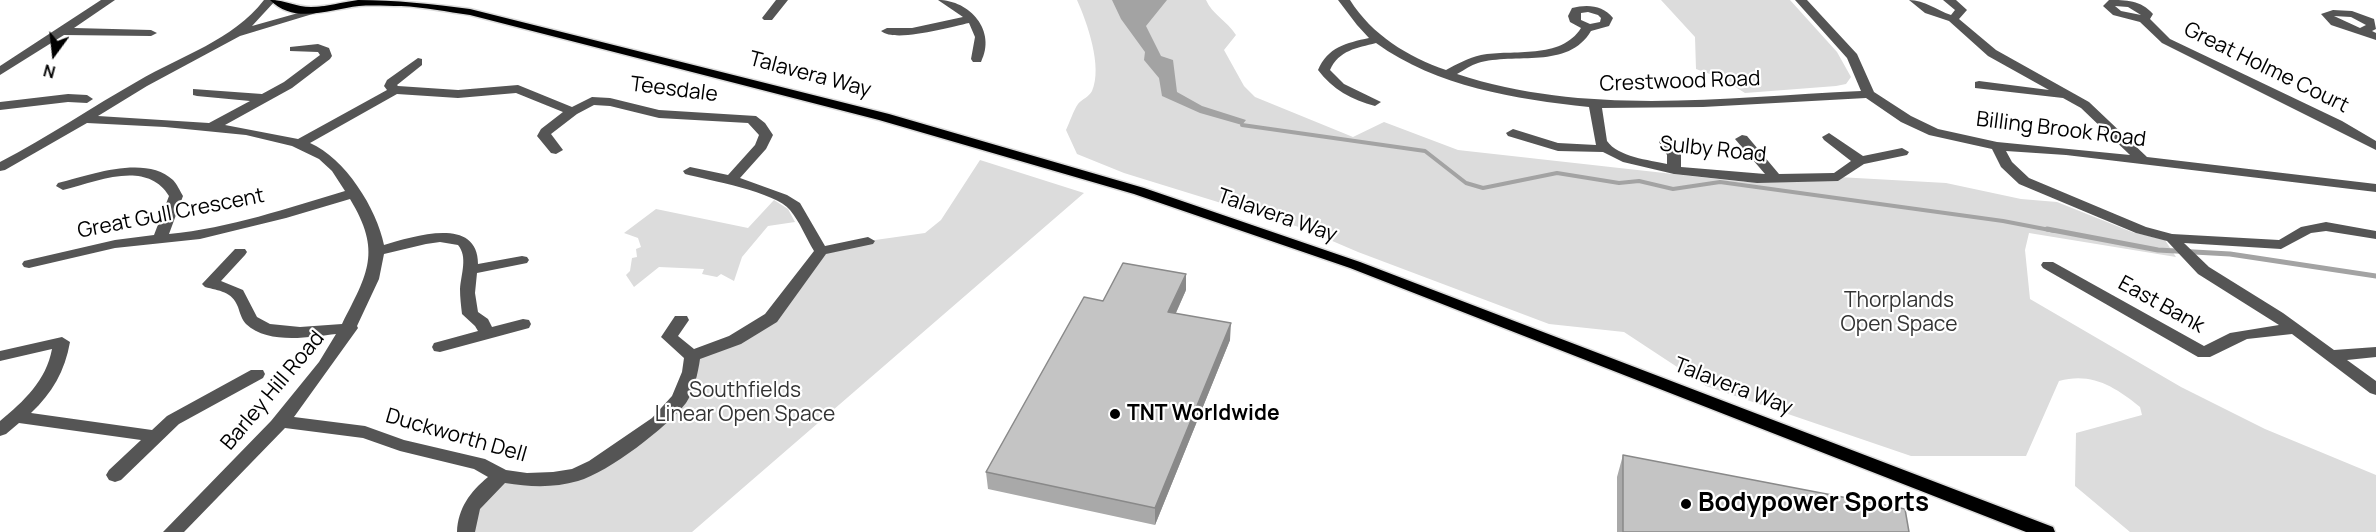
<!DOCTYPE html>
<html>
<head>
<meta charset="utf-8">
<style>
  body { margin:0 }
  #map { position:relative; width:2376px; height:532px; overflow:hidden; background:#fff; font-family:Manrope,sans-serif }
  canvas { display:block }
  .north { position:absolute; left:24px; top:24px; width:60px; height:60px; -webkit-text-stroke:4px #fff; paint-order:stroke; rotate:195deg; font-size:16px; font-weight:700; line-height:24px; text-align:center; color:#000 }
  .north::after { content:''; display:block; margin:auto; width:21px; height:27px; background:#000; clip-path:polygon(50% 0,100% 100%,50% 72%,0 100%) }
</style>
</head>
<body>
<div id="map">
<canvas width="2376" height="532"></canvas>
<div class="north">N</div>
</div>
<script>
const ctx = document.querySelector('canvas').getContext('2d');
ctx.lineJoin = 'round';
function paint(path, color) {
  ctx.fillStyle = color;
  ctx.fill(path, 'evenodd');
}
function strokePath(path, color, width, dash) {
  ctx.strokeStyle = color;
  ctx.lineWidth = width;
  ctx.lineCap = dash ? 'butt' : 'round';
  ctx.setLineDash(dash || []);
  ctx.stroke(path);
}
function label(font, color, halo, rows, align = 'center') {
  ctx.font = font + ' Manrope,sans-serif';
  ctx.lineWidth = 4.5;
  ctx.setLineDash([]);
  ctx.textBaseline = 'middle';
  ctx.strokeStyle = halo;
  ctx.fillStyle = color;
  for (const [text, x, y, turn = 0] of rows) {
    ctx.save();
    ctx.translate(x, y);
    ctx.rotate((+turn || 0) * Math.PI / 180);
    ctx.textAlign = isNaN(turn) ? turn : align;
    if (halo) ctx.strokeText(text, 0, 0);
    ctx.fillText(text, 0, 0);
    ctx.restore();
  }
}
const green = new Path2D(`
  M1077 0H1206C1212 14 1227 21 1236 35L1224 50 1244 86 1255 97 1353 137 1384 122 1458 150 1745 182 1775 178 1838 177 1946 183 2021 199 2057 202 2132 232 2165 240 2176 257 2029 233 2025 250 2030 299 2181 387 2265 429 2376 475V532H2130L2075 486 2076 433 2142 415 2140 407C2115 387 2092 372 2059 381L2026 456H1911L1706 386 1624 332 1549 324 1358 252 1302 228 1124 173 1077 154 1066 130C1070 122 1073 111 1078 104 1082 99 1089 97 1092 91 1103 67 1087 22 1077 0Z
  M1661 0H1790L1837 52 1851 77 1846 84 1836 86 1745 93 1721 78 1696 69 1695 37Z
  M980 160 1084 193 692 532H466L472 504 502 476 576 475 680 398 692 356 771 318 821 251 868 241 925 233 941 220Z
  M774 200 788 209 795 222 768 226 742 257 734 281 721 274 717 277 702 274 704 269 659 267 634 287 626 275 630 271 632 258 637 257 636 249 641 247 638 238 624 233 656 209 748 228Z`);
const water = new Path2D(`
  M1112 0H1167L1146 26 1161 56 1173 60 1177 92 1202 106 1246 120 1242 125 1200 113 1162 96 1159 78 1144 60 1145 52 1121 19Z`);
const streamFar1 = new Path2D(`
  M1242 125 1425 151 1466 183 1483 188 1557 173 1619 183 1639 181 1673 189 1720 182 2003 221 2055 231`);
const stream = new Path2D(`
  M2047 229 2158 250 2230 254 2376 276`);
const minor = new Path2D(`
  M101 0H115L74 28 151 30 157 33 151 36 64 35 0 75V66Z
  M264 0H276L252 26 323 6 329 9 240 36 147 86 98 116 209 123 250 101 197 96 193 95V89L262 94 284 82 320 55 318 52 290 51V47L318 44 329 48 332 56 330 59 292 88 225 125 298 139 387 90 384 86 387 80 418 58 422 59V65L397 85 398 86 458 90 518 85 572 107 592 97 610 98 659 110 756 116 765 123 773 135 766 149 740 178 787 195 800 203 825 246 868 237 875 241 873 244 826 254 777 322 741 344 700 359C698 373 694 391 686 403 667 427 609 472 578 481 554 488 530 487 505 483L480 509 475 532H457C458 508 470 492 488 477L474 469 400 451 363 438 285 428 184 532H163L271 421 319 362 336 334C310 337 268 345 246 324 242 320 240 313 238 307 232 291 219 291 205 287L202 284 235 249H245L247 252 245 255 221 281 243 290 257 317 270 324 300 327 342 324C368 273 382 252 350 199L286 218 200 239 115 248 29 268 24 267 22 264 24 261 115 240 154 235 169 196C146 159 97 182 63 190L56 186 58 183C89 175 146 154 173 180 177 184 180 191 183 196L169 234C230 228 288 208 345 191L332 171 319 159 292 146 246 135 165 127 87 123 5 170 0 171V162C48 137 92 107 138 81 182 55 232 41 264 0ZM516 93 563 112 541 129 537 136 551 153 556 154 563 150 551 134 577 114 594 105 610 106 659 118 748 123 759 135 755 145 728 175 690 167 683 171 685 174C708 180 776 192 790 210 800 222 806 238 814 251L765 314 729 336 694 349 678 336 689 320 687 316H675L661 337 684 358 682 372 672 396 652 418 589 461 572 469 553 472 527 473 506 470 485 459 404 440 365 426 294 417 358 328 357 326 379 279 384 254 426 244 440 242 458 245C468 257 461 274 460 289 460 297 461 306 462 314L475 326 478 331 434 343 432 347 434 351 440 352 529 328 531 324 529 320 523 319 492 327 488 319 478 312 475 293 477 273 527 263 529 260 527 257 522 256 478 264C478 215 412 237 384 245 377 209 345 158 310 143L397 94 458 98Z
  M776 0H788L772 20H764L762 18Z
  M938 0C970 0 997 31 981 62H973L971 59 975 37 969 23C950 27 895 43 881 31L887 28H912L963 17Z
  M1338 0H1350C1372 35 1408 57 1446 70 1457 64 1468 58 1481 55 1513 49 1561 60 1581 28L1570 22 1568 16 1572 8C1587 4 1603 5 1613 18L1609 26 1591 31C1568 70 1515 52 1478 63 1471 65 1464 70 1457 74 1588 117 1727 97 1861 91L1847 58 1795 0H1807L1857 54 1874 92 1911 116 1938 129 1997 142 2130 155 2081 108 2063 98 1975 88V82L1979 81 2049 90 1988 56 1949 21 1925 13 1909 0C1925 0 1936 10 1951 15L1955 10 1943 0H1956L1967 10 1959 19 1996 50 2089 102 2147 157 2376 184V192L2066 155 2006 151 2012 162 2029 178 2146 227 2172 234 2279 240 2301 227 2326 222 2376 231V239L2326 231 2311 233 2281 249 2184 243 2209 267 2283 313 2334 350 2376 347V357L2347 360 2376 381V395L2370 393 2292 334 2247 339 2210 357H2198L2043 268 2041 265 2043 262H2053L2204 346 2230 333 2279 325 2198 274 2167 241 2136 233 2019 184 2001 167 1992 149 1929 135 1901 122 1866 98 1703 107 1602 108 1607 141C1618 157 1649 160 1667 164V155L1659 142 1661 139H1671L1681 155V167L1765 174 1735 139 1742 135 1747 136 1779 174 1834 173 1851 161 1824 140 1822 137 1829 133 1863 156 1902 148 1909 152 1907 155 1864 164 1838 181 1757 183 1674 174 1623 162 1603 152 1558 151 1508 136 1506 133 1513 129 1558 143 1596 145 1589 107C1515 99 1437 87 1376 43 1357 48 1339 50 1330 70L1344 84 1381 102 1375 106C1352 100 1332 89 1318 70 1328 47 1346 43 1369 38L1357 25ZM1588 12 1598 15 1601 18 1600 22 1590 24 1581 20V13Z
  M2109 0C2126 0 2141 0 2153 14L2150 19 2170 39 2342 121 2376 141V150L2162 43 2140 22 2113 15 2103 6ZM2115 6 2128 7 2141 15 2121 11Z
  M2333 10 2352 11 2374 19 2376 29 2372 31 2376 33V40L2331 25 2321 14ZM2334 16 2351 17 2366 25 2360 28Z
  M68 94 87 95 93 99 87 103 68 102 0 110V102Z
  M62 337 70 342C65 371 52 393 31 413L152 430 167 416 251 370H263L265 374 263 378 179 424 121 480 115 482 109 480 106 475 109 470 141 440 19 423 6 434 0 436V421C24 401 46 381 52 349L0 361V351Z`);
const major = new Path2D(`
  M270 0C285 0 296 7 311 7 327 7 342 2 358 0 395 0 433 4 470 9L889 114 1144 188 1360 262 2053 527 2055 532H2026L1350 268 1134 194 879 120 470 15C447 12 424 7 401 6 388 6 372 5 359 6 331 9 294 25 270 0Z`);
const wall = new Path2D(`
  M1186 290 1176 313 1230 340 1155 525 988 489 986 472Z
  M1623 455 1909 532H1617V477Z`);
const shadedWall = new Path2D(`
  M1186 274V290L1169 328 1168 312Z
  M1231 323 1230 340 1155 525V508Z`);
const building = new Path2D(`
  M1123 263 1186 274 1168 312 1231 323 1155 508 986 472 1084 297 1103 301Z
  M1623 455 1905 509 1909 532H1623Z`);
const markers = [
  [1115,414,6,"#000"],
  [1686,504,6,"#000"]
];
const streetNames = [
  ["Great Holme Court",2266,68,26],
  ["Talavera Way",810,75,15],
  ["Crestwood Road",1680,82,-2],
  ["Teesdale",674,90,7],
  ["Billing Brook Road",2061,130,7],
  ["Sulby Road",1713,150,6],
  ["Great Gull Crescent",171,214,-11],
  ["Talavera Way",1277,216,19],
  ["East Bank",2161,305,29],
  ["Talavera Way",1733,387,21],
  ["Barley Hill Road",273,391,-50],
  ["Duckworth Dell",456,436,16]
];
const parkNames = [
  ["Thorplands",1899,301],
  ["Open Space",1899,325],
  ["Southfields",745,391],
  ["Linear Open Space",745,415]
];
const poiNames = [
  ["TNT Worldwide",1127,414]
];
const nearPoinames = [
  ["Bodypower Sports",1698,504]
];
paint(green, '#dcdcdc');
paint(water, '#a3a3a3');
strokePath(streamFar1, '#a3a3a3', 4);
strokePath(stream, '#a3a3a3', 5);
strokePath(major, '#dbdbdb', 3);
paint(minor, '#555');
paint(major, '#000');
paint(wall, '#a9a9a9');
paint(shadedWall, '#898989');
paint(building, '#c4c4c4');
strokePath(building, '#898989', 1.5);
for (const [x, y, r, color] of markers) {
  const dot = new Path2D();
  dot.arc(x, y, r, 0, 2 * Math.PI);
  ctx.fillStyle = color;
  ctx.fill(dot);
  strokePath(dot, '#fff', 2);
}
label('21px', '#000', '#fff', streetNames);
label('21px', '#333', '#fff', parkNames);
label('bold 21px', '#000', '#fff', poiNames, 'left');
label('bold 26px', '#000', '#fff', nearPoinames, 'left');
</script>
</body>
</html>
